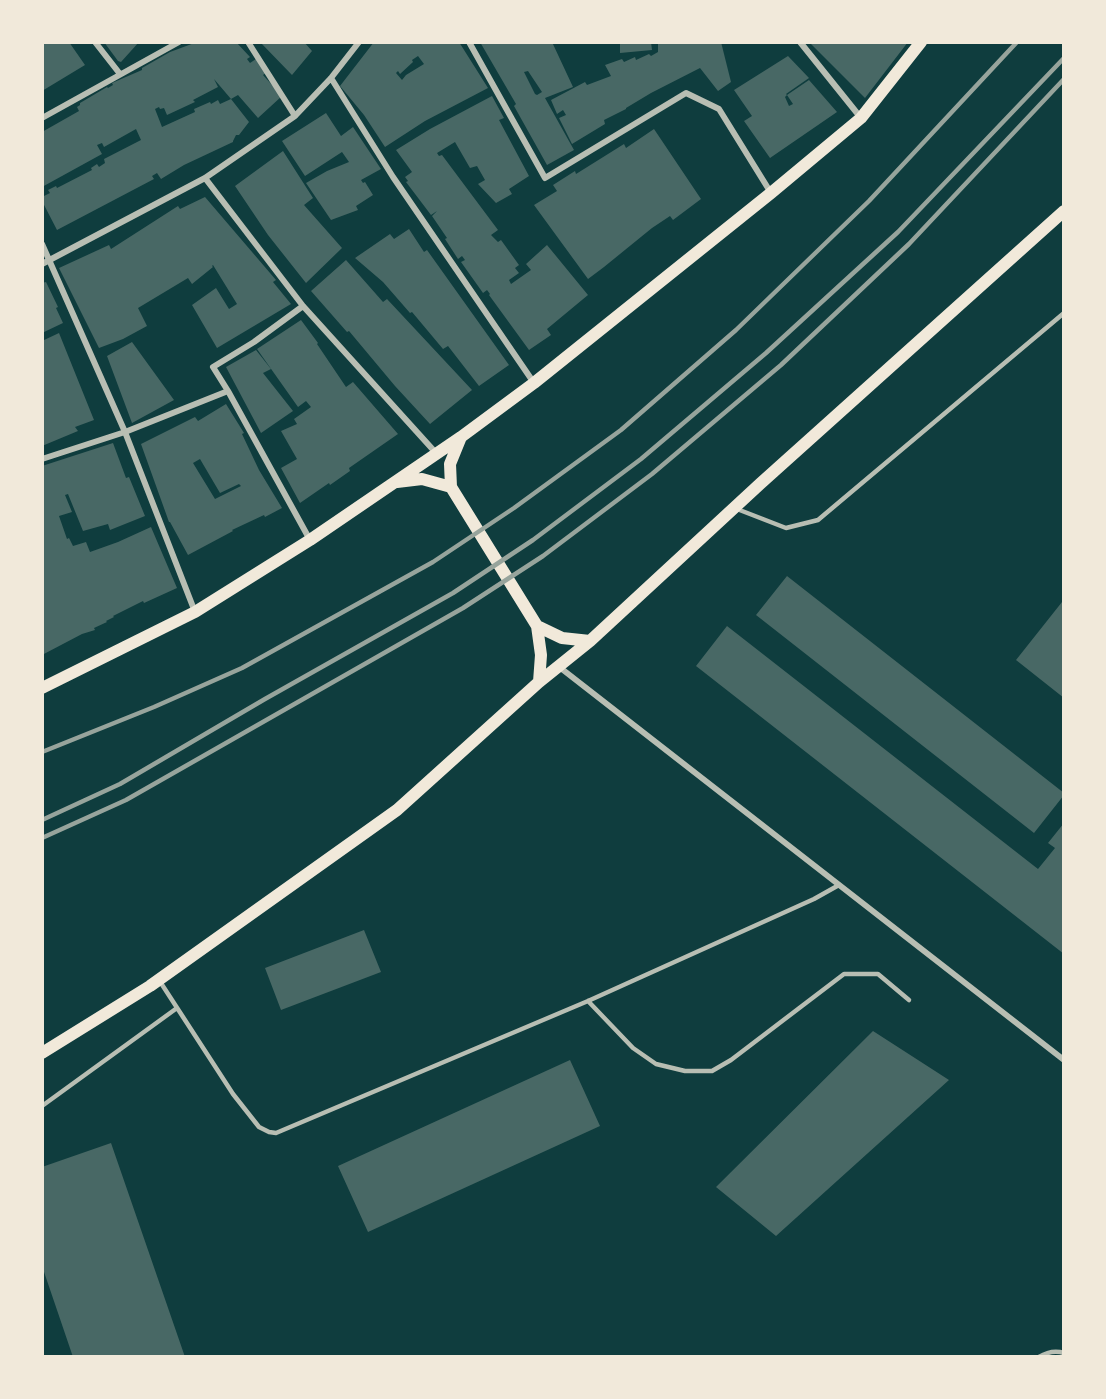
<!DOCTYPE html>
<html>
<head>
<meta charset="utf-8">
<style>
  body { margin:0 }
  #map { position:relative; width:1106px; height:1399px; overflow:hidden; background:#0f3d3e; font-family:"Roboto Condensed",sans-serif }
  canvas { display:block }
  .frame { position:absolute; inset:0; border:44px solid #f1e9da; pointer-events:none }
</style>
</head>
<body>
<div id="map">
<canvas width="1106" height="1399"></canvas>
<div class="frame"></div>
</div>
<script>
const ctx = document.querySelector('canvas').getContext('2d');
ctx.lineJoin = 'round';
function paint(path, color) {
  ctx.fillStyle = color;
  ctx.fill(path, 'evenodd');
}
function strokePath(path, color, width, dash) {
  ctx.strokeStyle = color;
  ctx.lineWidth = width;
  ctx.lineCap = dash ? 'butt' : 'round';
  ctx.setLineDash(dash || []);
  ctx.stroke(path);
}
const building = new Path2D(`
  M42 42H69L85 65 42 91Z
  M104 42H139L121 62 118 61Z
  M197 42H236L250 57 247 59 250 63 256 59 266 73 263 75 282 96 258 118 238 95 231 99 214 79 218 87 193 100 195 102 167 115 164 108 160 109 159 107 155 109 162 127 195 112 194 109 210 102 211 104 218 100 220 104 231 99 249 122 239 135H236L233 141V142L184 165 161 179 157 173 152 176 154 179 57 230 42 201V197L50 193 48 190 56 186 57 188 92 170 91 168 97 164 99 167 105 163 104 159 141 140 136 129 104 147 102 143 97 145 102 154 42 187V132L79 111 77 107 80 105V103L107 87 108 88 113 85 112 83 142 70V68L170 52Z
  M260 42H304L312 51 292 75Z
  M374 42H459L488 88 425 121 385 147 364 115 340 86ZM418 56 424 64 406 75 402 80 396 73 398 71 400 74 413 62 412 60Z
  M480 42H552L573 87 545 98 574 150 547 165 514 106 516 104ZM528 71 542 92 537 95 535 94 524 72Z
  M620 42H651L652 50 620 53Z
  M658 42H721L731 82 718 91 700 68 651 93 626 108V109L604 120 605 124 572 144 559 118 566 115 563 110 557 114 551 100 585 82 587 85 611 76 605 65 622 59 624 62 635 57 636 60 649 54 651 56 658 52Z
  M809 42H908L865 98Z
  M788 56 809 78 786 94 787 95 785 97 789 106 793 104 787 95 809 80 837 112 770 158 744 121 752 116 734 90Z
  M492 96 504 118 499 120 529 176 509 189 512 194 496 203 478 184 485 180 477 166 470 168 455 142 437 153 439 156 442 155 498 230 491 235 498 242 501 240 519 265 515 268 519 273 509 280 511 284 531 270 526 264 547 245 588 295 547 329 551 335 529 350 489 295 490 294 487 290 483 293 461 262 465 260 462 256 458 259 445 239 447 238 432 216 437 211 431 215 406 182 408 181 405 177 412 172 396 150 430 129Z
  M326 113 341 136 353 127 381 169 361 180 363 183 365 182 373 195 356 206 358 210 331 220 306 183 327 171 349 162 342 152 305 176 282 141Z
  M654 129 701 199 673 220 670 216 652 228 604 267 588 279 534 205 557 191 553 185 575 171 576 174 624 144 626 148Z
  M283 151 313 198 304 205 342 248 306 283 268 235 235 186Z
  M205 197 276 280 273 282 291 304 217 348 192 305 216 288 229 309 237 304 213 265 212 266 213 267 192 284 188 278 138 308 147 326 123 339 99 348 59 268 109 245 111 249 178 206 180 209Z
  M409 229 424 252 427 250 509 365 479 386 448 346 443 349 412 312 410 313 383 282 355 258 390 234 394 239Z
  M346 260 383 302 387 299 472 390 430 424 395 386 349 331 347 332 311 291Z
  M46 282 58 307 56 308 63 323 42 333V283Z
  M301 320 318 343 317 344 346 387 353 382 398 434 349 468 350 471 330 485 329 483 300 503 281 468 297 459 281 431 297 424 294 419 311 407 306 401 298 407 257 349Z
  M59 333 94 420 75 427 78 431 42 446V341Z
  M132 342 174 400 132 423 107 356Z
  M256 350 271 369 263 373 293 411 261 433 226 367Z
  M226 404 244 433 242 434 259 470 282 508 265 517 264 515 232 530 233 531 188 555 170 522H169L141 444 195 417 198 421ZM200 459 220 493 239 484 241 486 215 499 193 463Z
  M113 443 126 478 129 477 145 516 110 530 108 524 83 531 68 494 65 495 72 512 59 516 67 539 69 538 73 546 86 542 90 552 118 542 151 527 177 588 144 603 143 601 113 616 114 617 106 621 107 622 94 628 95 630 82 634 42 655V466Z
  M787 576 1064 793V795L1034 833 756 615Z
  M1062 602 1064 604V698L1016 660Z
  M727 626 1038 869 1055 848 1048 843 1064 823V954L696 666Z
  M364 930 381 972 281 1010 265 968Z
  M873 1031 949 1080 776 1236 716 1187Z
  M570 1060 600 1126 368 1232 338 1166Z
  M111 1143 185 1357H73L42 1266V1167Z`);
const service = new Path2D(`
  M737 509 786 528 818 520 1064 313
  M159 980 233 1094 259 1127 269 1132 276 1133 588 1001 814 899 839 885
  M588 1001 633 1048 656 1064 685 1071H712L731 1060 844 974H878L909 1000
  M42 1106 177 1008
  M1039 1357C1047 1352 1055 1350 1064 1353`);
const minor = new Path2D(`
  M95 42 120 74
  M248 42 295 116
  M469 42 545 178 686 93 719 109 771 193
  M800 42 861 118
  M331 78 393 177 534 383
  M42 118 179 42
  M205 178 303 306 436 453
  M42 244 125 432 195 612
  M42 264 205 178 295 116 331 78 359 42
  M303 306 254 342 213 367 228 391 310 540
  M42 459 125 432 228 391
  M558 666 1064 1060`);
const secondary = new Path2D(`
  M461 437 450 464 451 487 537 626 541 655 539 682
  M397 482 422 479 451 487
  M537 626 562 638 590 641
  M42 688 195 612 310 540 461 437 534 383 771 193 861 118 921 42
  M42 1053 150 986 397 810 539 682 590 641 761 483 1064 211`);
const rail = new Path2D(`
  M42 752 154 707 242 668 433 562 514 508 621 430 736 330 869 201 1017 42
  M42 820 120 784 265 699 453 593 533 540 641 459 766 353 898 232 1064 58
  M42 838 126 800 463 608 543 556 652 474 781 365 909 244 1064 79`);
paint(building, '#486865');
strokePath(service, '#b8beb3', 4.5);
strokePath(minor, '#b8beb3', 6);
strokePath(secondary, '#f1e9da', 12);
strokePath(rail, '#97a49c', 4.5);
</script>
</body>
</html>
